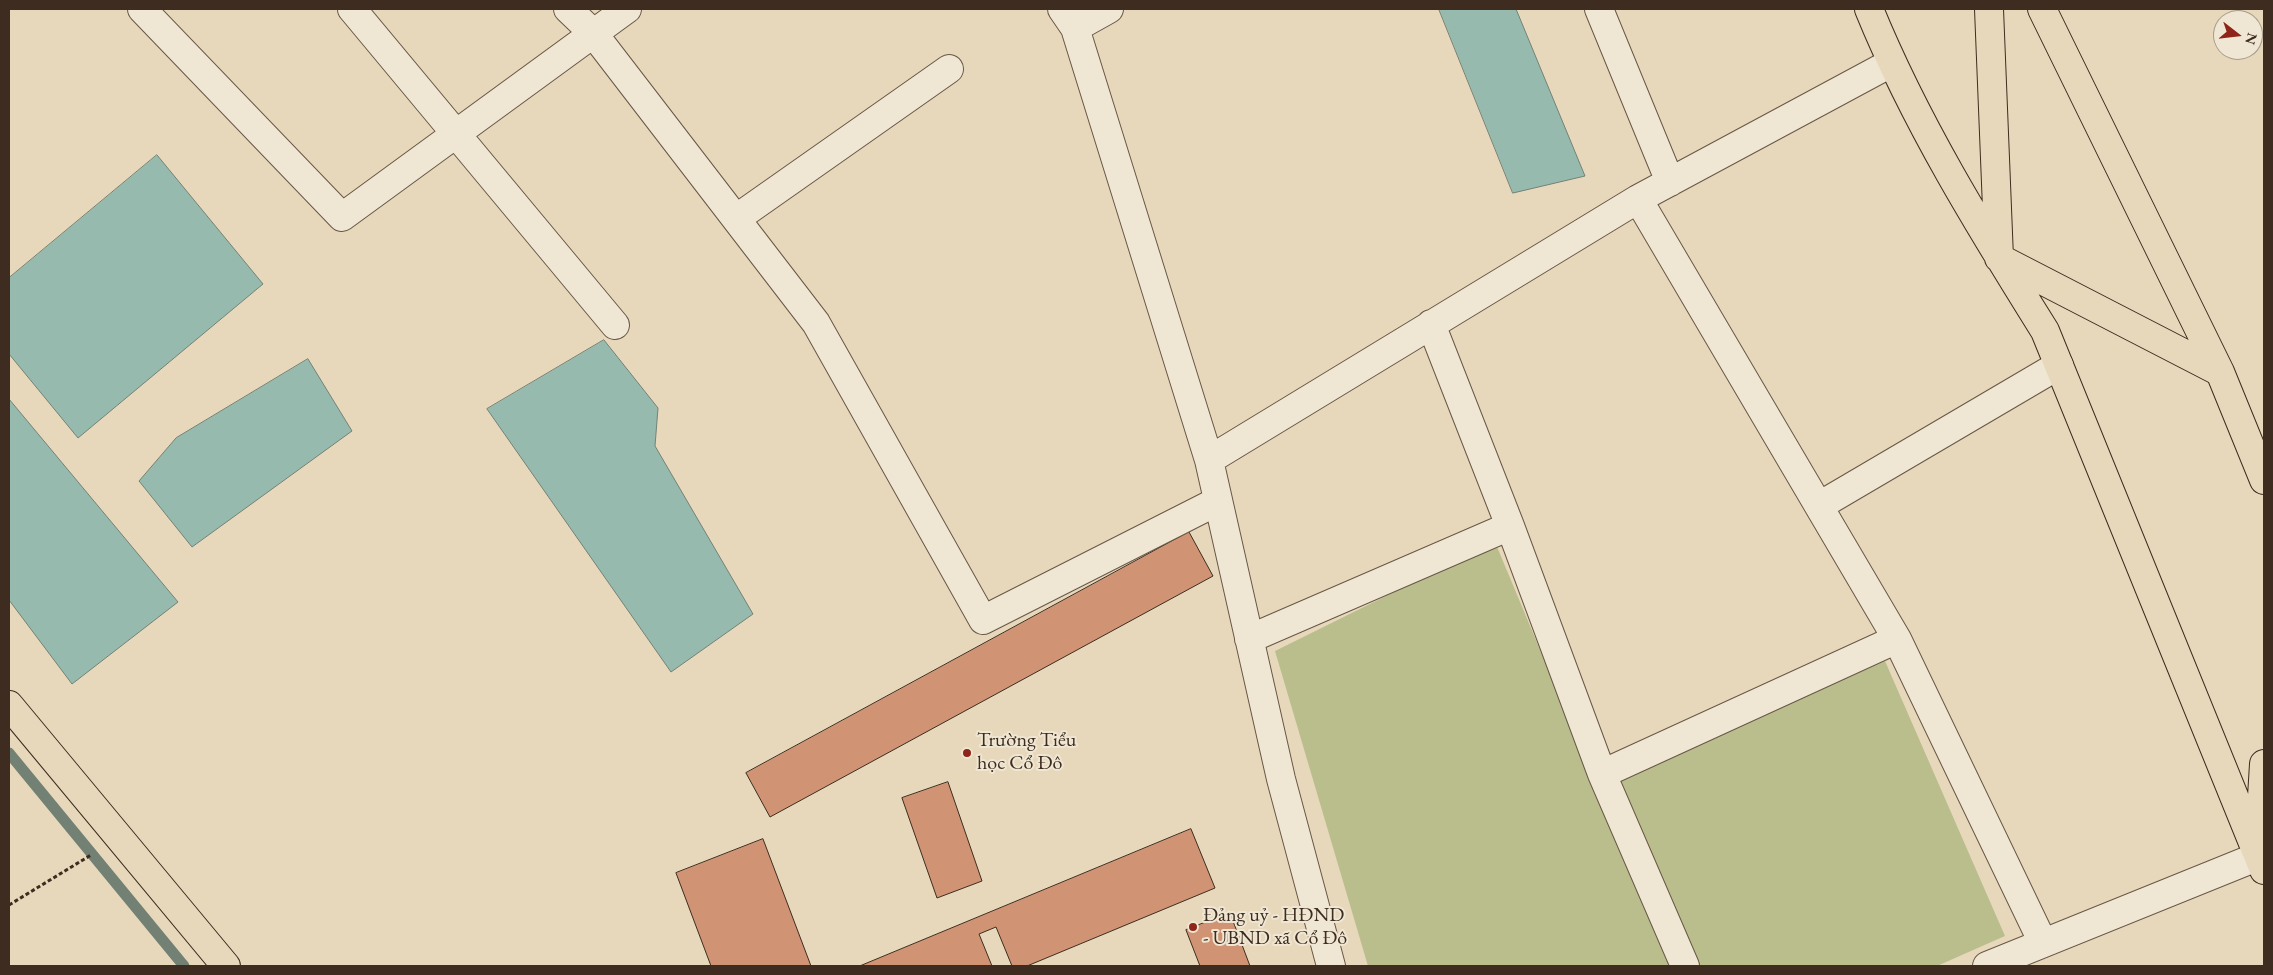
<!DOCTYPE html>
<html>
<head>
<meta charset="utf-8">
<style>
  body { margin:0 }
  #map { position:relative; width:2273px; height:975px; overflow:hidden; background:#e7d8bb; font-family:"EB Garamond",serif }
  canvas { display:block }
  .frame { position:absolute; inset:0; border:10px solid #3d2c1f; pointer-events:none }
  .north { position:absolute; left:2213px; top:10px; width:50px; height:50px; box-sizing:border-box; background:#efe6d3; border:1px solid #a89c8b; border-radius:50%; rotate:106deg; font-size:14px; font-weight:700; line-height:20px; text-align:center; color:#3d2c1f }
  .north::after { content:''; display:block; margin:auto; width:18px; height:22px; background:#8f2418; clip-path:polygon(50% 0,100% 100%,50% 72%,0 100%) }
</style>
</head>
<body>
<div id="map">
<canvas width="2273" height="975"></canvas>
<div class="frame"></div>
<div class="north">N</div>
</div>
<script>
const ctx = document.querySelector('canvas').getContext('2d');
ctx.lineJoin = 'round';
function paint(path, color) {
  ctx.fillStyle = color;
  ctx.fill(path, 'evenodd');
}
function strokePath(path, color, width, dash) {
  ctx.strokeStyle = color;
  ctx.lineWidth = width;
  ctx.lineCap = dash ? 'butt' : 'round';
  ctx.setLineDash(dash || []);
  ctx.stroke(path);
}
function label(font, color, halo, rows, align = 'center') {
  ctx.font = font + ' "EB Garamond",serif';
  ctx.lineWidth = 4;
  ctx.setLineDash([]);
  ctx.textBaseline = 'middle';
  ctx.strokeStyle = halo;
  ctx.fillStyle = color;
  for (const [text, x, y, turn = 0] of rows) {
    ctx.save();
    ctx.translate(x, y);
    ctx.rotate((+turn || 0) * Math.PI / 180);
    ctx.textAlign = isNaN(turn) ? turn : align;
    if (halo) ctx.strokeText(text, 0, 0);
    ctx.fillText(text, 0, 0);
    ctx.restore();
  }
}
const green = new Path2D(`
  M1495 542 1672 966H1368L1275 651Z
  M1885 661 2005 936 1937 966H1698L1617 779Z`);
const water = new Path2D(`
  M1439 9H1516L1585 176 1513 193Z
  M157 155 263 284 78 438 9 354V278Z
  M604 340 658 408 655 446 753 614 671 672 487 409Z
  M308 359 352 431 192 547 139 481 176 438Z
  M9 399 178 602 72 684 9 600Z`);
const stream = new Path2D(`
  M9 753 184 966`);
const building = new Path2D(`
  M1189 532 1213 576 770 817 746 773Z
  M948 782 982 881 937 898 902 798Z
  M1191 829 1215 888 1027 966H1012L996 927 979 934 992 966H860Z
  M763 839 811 966H711L676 873Z
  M1230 913 1250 966H1200L1186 930Z`);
const path = new Path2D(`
  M9 905 91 855`);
const minor = new Path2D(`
  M142 9 342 217 627 9
  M352 9 615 325
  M568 9 593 33 816 323 983 620 1218 501
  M1062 9 1075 28 1209 460 1281 779 1331 966
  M1599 9 1670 182
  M1075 28 1109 9
  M1638 199 1897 639 2043 943
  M737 218 949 69
  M1431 324 1510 526 1602 774 1685 966
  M1209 460 1638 199 1891 63
  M1819 506 2059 365
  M1249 639 1510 526
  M1602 774 1897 639
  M1987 966 2259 856`);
const major = new Path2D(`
  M1869 9C1915 122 1980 227 2045 331L2264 870
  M1989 9 1999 258 2220 372
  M2042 9 2220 372 2264 480
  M9 705 226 966
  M2259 847 2264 764`);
const markers = [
  [967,753,5,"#8f2418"],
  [1193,927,5,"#8f2418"]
];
const poiNames = [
  ["Trường Tiểu",977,741],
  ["học Cổ Đô",977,764],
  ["Đảng uỷ - HĐND",1203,916],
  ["- UBND xã Cổ Đô",1203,939]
];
paint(green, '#babe8d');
paint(water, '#97baae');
strokePath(water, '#738175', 1);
strokePath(stream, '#738175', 11);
paint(building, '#d09374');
strokePath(building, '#3d2c1f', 1);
strokePath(minor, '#685746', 30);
strokePath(major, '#3d2c1f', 30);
strokePath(path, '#3d2c1f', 3, [4, 2.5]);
strokePath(minor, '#efe6d3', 28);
strokePath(major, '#e7d8bb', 28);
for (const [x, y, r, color] of markers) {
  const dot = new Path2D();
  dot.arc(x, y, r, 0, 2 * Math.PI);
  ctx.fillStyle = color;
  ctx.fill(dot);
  strokePath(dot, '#efe6d3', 2);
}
label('20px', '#3d2c1f', '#efe6d3', poiNames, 'left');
</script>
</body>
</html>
